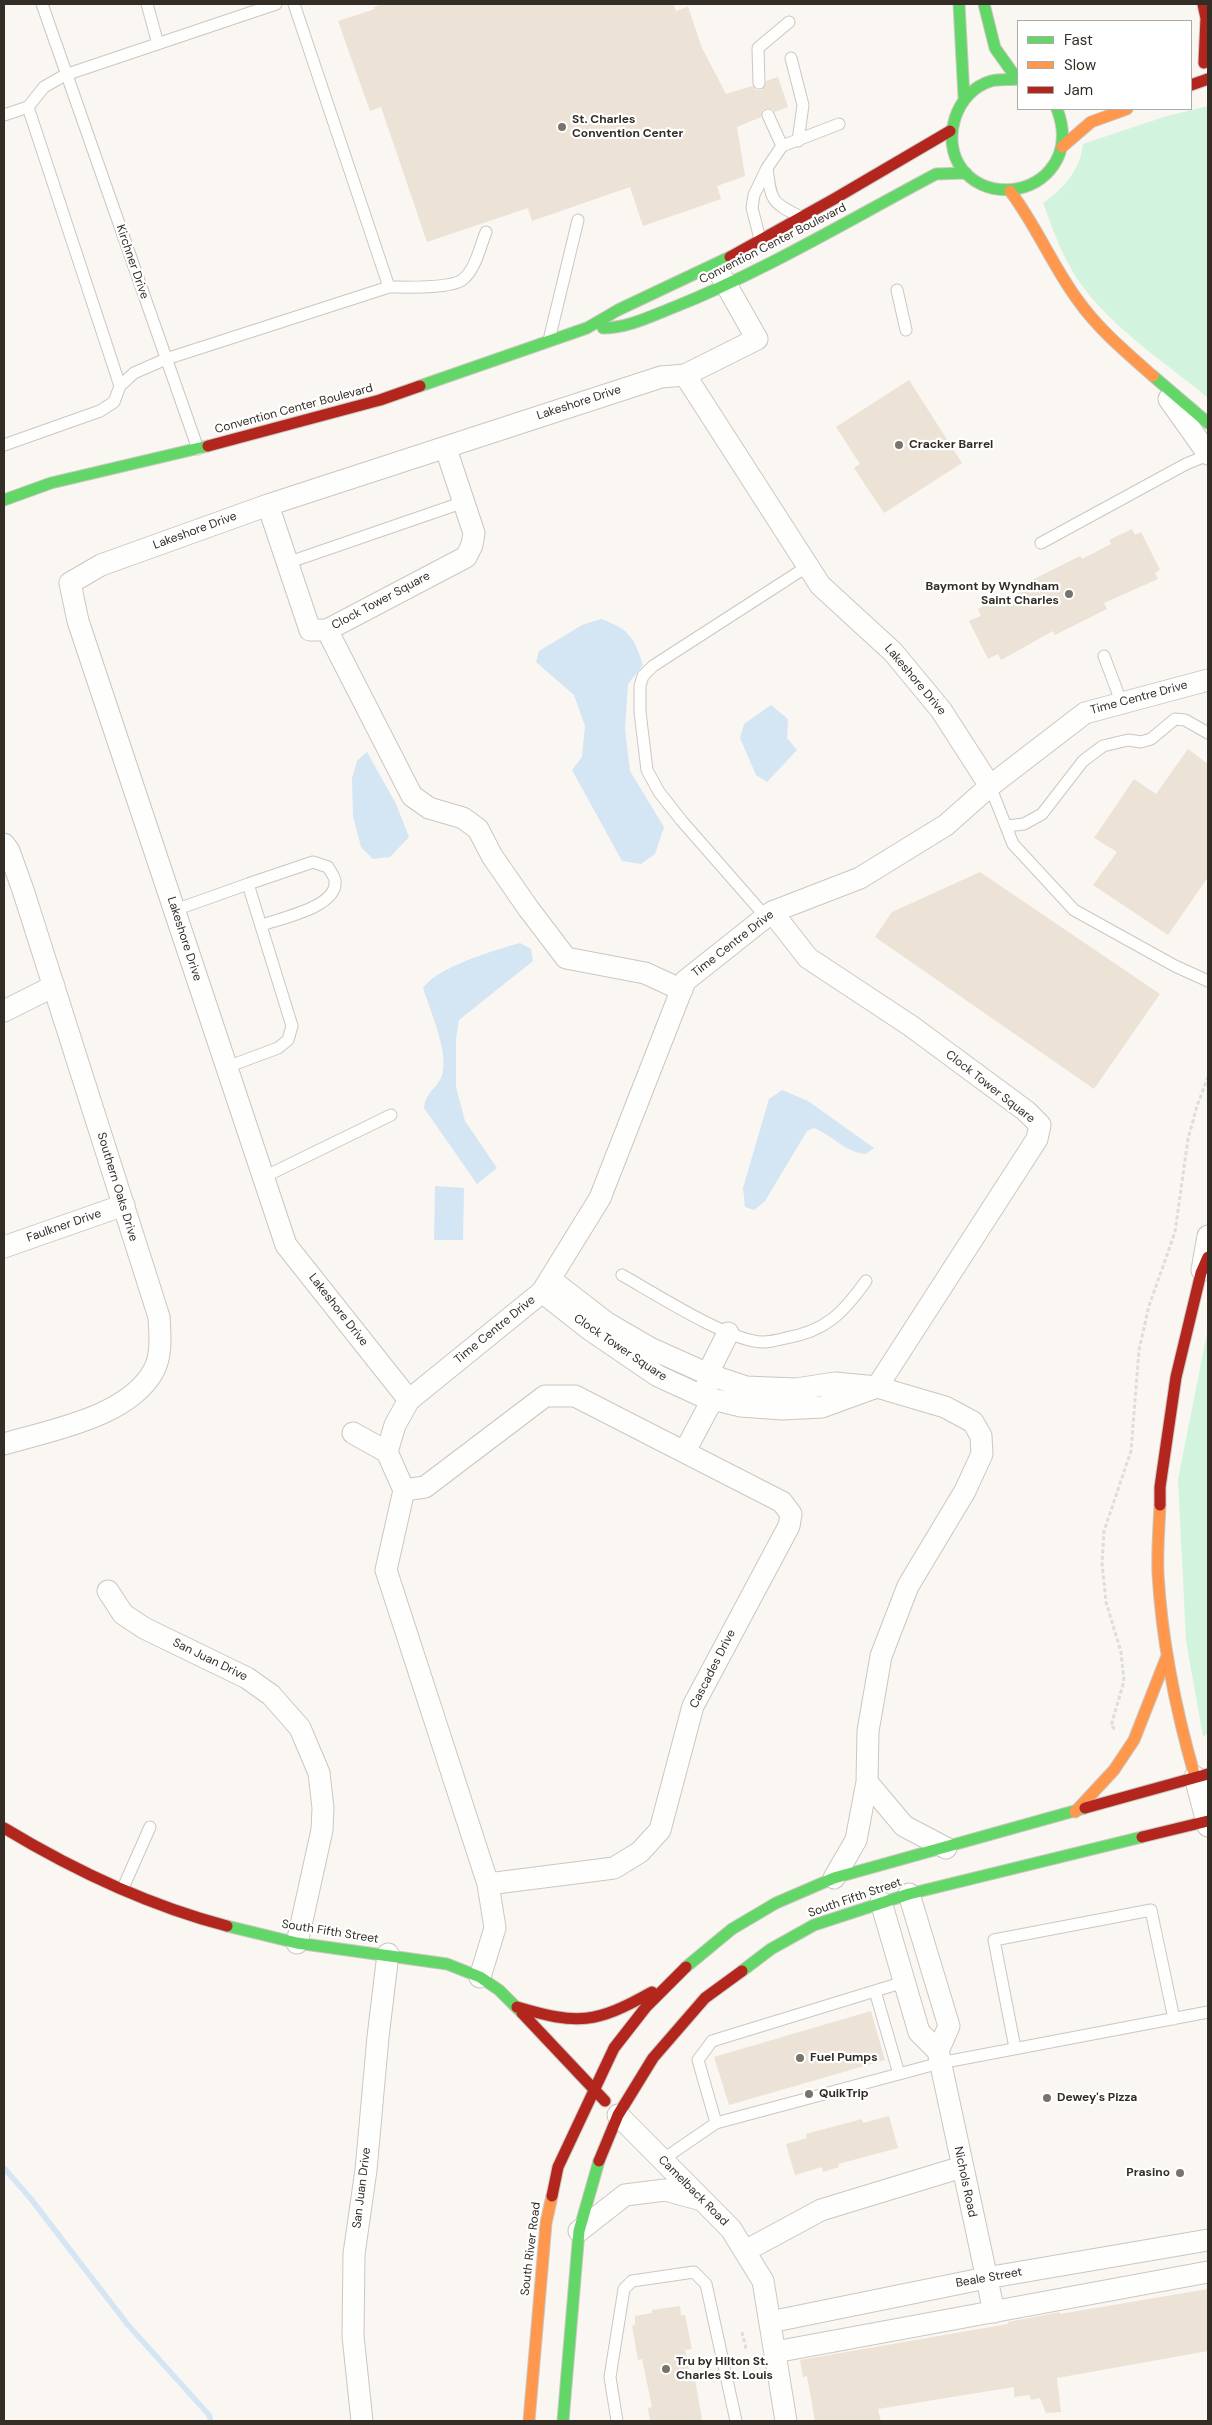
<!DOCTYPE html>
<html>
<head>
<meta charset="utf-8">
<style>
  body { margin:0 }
  #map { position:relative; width:1212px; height:2425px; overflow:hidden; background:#faf6f2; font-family:"DM Sans",sans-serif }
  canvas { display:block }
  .frame { position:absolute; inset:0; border:5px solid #332d25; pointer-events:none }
  .legend { position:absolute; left:1017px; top:20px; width:175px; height:90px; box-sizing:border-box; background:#fff; border:1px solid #adaba8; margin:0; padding:6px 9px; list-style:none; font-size:15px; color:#332d25 }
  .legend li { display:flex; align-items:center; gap:10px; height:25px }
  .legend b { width:25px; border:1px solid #adaba8 }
</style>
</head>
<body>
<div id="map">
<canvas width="1212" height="2425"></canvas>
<div class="frame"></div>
<ul class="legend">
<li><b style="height:6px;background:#63d668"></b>Fast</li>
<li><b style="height:6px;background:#ff974d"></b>Slow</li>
<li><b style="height:6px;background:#b3261e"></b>Jam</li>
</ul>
</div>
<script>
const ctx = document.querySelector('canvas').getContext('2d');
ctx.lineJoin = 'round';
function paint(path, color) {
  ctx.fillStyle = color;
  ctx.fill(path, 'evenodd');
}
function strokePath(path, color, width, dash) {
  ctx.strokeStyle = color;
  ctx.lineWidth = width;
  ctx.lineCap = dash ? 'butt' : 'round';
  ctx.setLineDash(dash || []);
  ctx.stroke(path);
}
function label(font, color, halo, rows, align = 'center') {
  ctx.font = font + ' "DM Sans",sans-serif';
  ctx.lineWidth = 4.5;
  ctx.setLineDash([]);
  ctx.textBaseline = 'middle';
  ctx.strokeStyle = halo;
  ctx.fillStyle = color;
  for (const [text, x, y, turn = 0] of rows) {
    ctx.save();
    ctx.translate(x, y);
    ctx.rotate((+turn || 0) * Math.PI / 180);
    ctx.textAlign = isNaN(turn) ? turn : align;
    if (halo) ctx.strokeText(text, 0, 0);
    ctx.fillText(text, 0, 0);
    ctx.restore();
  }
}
const green = new Path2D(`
  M1208 106V398C1164 361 1111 328 1078 280 1062 256 1053 230 1043 203 1064 188 1080 171 1083 144L1167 116Z
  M1208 1328V1734L1203 1736 1186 1641 1178 1479Z`);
const water = new Path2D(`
  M601 619C629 629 634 637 643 665L628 684 625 729 630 771 664 827 655 854 641 864 622 861 572 770 582 757 585 726 574 695 536 662 539 651 582 625Z
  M771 705 788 719 787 738 797 750 767 782 756 775 740 738 744 724Z
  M367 752 396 804 409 837 390 857 373 859 361 847 353 816 352 778 357 761Z
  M520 943 531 949 533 961 459 1020 456 1038V1087L465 1121 497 1168 477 1184 424 1108C426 1092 435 1090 441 1078 451 1056 430 1011 423 988 439 966 493 951 520 943Z
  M782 1090 808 1101 874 1148 866 1154C846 1153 832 1135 814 1128L807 1131 765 1201 754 1210 745 1207 743 1188 769 1099Z
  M435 1186 464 1188 463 1240H434Z`);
const stream = new Path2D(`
  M4 2168 31 2199 128 2325 209 2415 211 2421`);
const building = new Path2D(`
  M383 4H673L676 11 688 7 702 48 726 94 752 86 756 90H762L766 81 778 77 788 107 775 112 772 109 765 108 762 111 761 117 737 127 745 176 717 186 721 199 643 226 630 187 532 221 528 208 427 242 381 107 370 111 338 21 375 9 374 7Z
  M909 380 962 463 884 513 854 468 860 464 836 427Z
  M1132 529 1135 535 1141 532 1160 570 1155 573 1158 579 1104 603 1107 609 1055 635 1053 631 1001 660 998 654 988 659 969 621 981 616 978 609 1000 597 1002 601 1030 587 1028 582 1080 556 1082 559 1111 544 1109 540Z
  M1188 749 1208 764V877L1168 935 1093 885 1117 852 1094 838 1134 779 1156 794Z
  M980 872 1160 994 1094 1089 875 937 892 912Z
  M871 2011 885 2060 729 2105 714 2057Z
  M889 2116 898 2148 838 2164 839 2167 823 2172 822 2167 795 2175 786 2144 807 2138 806 2134 862 2119 863 2123Z
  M1208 2289V2351L1057 2378 1061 2412 1046 2413 1040 2398 1031 2400 1030 2395 1014 2397V2387L878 2409 881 2421H815L807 2376 803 2377 800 2360 1008 2324V2322L1060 2312V2314Z
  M680 2306 681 2315H685L692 2349 685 2350 691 2380 695 2379 702 2420 650 2421 648 2408 652 2407 642 2359 638 2360 632 2326 635 2325V2316L652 2313V2310Z`);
const path = new Path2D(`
  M1115 1729 1111 1726 1124 1681 1121 1652 1106 1602 1102 1563 1104 1531 1131 1451 1139 1350 1149 1306 1175 1232 1188 1139 1197 1106 1208 1077
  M742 2332 746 2349`);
const lane = new Path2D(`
  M42 4 198 449
  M147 4 158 44
  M791 58 803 105 798 141
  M759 83 758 48 789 22
  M28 107 120 386
  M4 115 28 107 44 87 65 75 276 4
  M768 115 782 146
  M767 168C771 199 770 202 799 216
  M760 239 752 208 754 195 767 168 782 146 839 124
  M389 287C405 287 449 289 462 280 475 271 480 247 486 232
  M897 290 906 330
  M549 340 578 220
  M4 445 100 411 114 402 120 386 134 373 166 359 389 287 294 4
  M1041 543 1186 464 1208 455
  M287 563 464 502
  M1104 656 1122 704
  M990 786 1013 844 1074 910 1175 966 1208 981
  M1006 826 1024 824 1042 814 1083 761 1103 746 1128 740 1141 742 1151 739 1175 719 1185 720 1208 733
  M248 884 313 862 328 867C330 871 335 877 335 881 338 907 281 918 262 925
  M175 910 248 884 292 1026 288 1040 278 1048 227 1067
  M766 917 681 820 659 792 647 770 640 712V686L643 676 653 666 808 566
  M264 1177 391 1115
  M622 1275C654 1293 730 1342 763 1342 770 1342 778 1340 786 1338 826 1331 843 1313 866 1281
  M123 1888 150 1827
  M875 1991 899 2074
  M1015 2048 994 1940 1151 1910 1174 2019
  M716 2123 698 2060 712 2041 904 1982
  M662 2160 716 2123 940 2063 1208 2012
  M617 2421 610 2377 624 2289 632 2281 694 2272 706 2284 736 2421`);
const street = new Path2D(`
  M685 375 820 585 893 652 941 710 990 786
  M1169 399 1208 454
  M268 505 310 630H327L466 557 472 545 474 533 446 449
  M327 630 412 796 429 808 463 818 478 829 492 856 528 908 566 958 645 973 682 990
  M4 844 9 851 23 890 159 1317C160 1334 162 1355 154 1370 129 1417 51 1430 4 1444
  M4 1011 54 986
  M4 1247 124 1205
  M1202 1270 1208 1236
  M550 1279 607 1323 650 1348 710 1375 746 1387 796 1389 835 1383 877 1387 945 1407 973 1422 981 1436 982 1454 965 1491 908 1586 881 1656 868 1731 867 1782 856 1840 834 1878
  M542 1292 589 1329 658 1376 704 1397 741 1406 782 1409 822 1407 877 1387 1037 1139 1040 1125 1026 1111 911 1026 808 958 772 912
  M409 1400 286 1245 78 621 70 583 101 565 268 505 661 377 685 375 757 339 719 272
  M353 1433 387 1452
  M685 1451 709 1406 704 1397 712 1365 728 1333
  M387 1452 395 1425 409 1400 542 1292 600 1198 685 981 772 912 860 878 946 825 990 786 1085 713 1208 680
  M387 1452 404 1490 386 1570 488 1884 495 1928 480 1977
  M404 1490 425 1487 545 1396H575L782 1502 791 1514 789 1526 693 1706 660 1830 640 1852 614 1868 488 1884
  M108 1591 123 1614 144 1628 247 1678 271 1695 300 1728 319 1773 323 1808 322 1830 297 1943
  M1195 1777 1208 1826
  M867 1782 904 1826 946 1848
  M909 1894 949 2026 938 2051
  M881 1902 919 2032 938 2051 994 2312
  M618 2115 731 2229 763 2281 786 2421
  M579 2231 625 2195 665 2190 702 2200
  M745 2251 821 2210 962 2167
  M770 2322 986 2278 1208 2240
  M775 2352 1208 2272
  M362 2421 353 2336 354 2254 366 2170 378 2037 388 1954`);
const fast = new Path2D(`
  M959 4 964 97
  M984 4 995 48 1017 79
  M1018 79C1010 80 999 79 991 81 956 91 940 140 962 169 984 197 1028 196 1050 170 1065 152 1065 130 1057 109
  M603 328C627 328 649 317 672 308 763 272 849 220 936 174L966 173
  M1153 376 1208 423
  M420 386 587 328 618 310 730 257
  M4 500 51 483 208 446
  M227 1926 297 1943 447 1964 480 1977 499 1990 522 2013
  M686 1967 732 1929 776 1903 834 1878 1085 1808
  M742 1971 771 1949 814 1925 909 1894 1142 1837
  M563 2421 579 2231 599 2161`);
const slow = new Path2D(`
  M1062 147 1091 122 1127 109
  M1010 191C1036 225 1052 265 1077 299 1098 329 1126 352 1153 376
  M1160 1505C1159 1528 1157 1551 1158 1574 1162 1643 1176 1711 1195 1777
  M1075 1812 1114 1770 1134 1740 1167 1656
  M529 2421 546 2223 552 2196`);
const jam = new Path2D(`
  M1203 4 1206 18 1204 63
  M1191 85 1208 79
  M730 257 834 199 950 131
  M208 446 380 400 420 386
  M1160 1505V1487L1176 1377 1201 1273 1208 1257
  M1085 1808 1208 1774
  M4 1828C72 1869 150 1906 227 1926
  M1142 1837 1208 1821
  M517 2007C578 2025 595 2024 652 1992
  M522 2013 605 2101
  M599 2161 618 2115 653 2058 705 1998 742 1971
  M552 2196 558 2167 614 2048 646 2007 686 1967`);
const markers = [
  [562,127,5,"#79736d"],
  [899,445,5,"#79736d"],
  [1069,594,5,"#79736d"],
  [800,2058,5,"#79736d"],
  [809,2094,5,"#79736d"],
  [1047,2098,5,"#79736d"],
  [1180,2173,5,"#79736d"],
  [666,2369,5,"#79736d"]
];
const poiNames = [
  ["St. Charles",572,120],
  ["Convention Center",572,134],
  ["Cracker Barrel",909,445],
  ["Baymont by Wyndham",1059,587,"right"],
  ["Saint Charles",1059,601,"right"],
  ["Fuel Pumps",810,2058],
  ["QuikTrip",819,2094],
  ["Dewey's Pizza",1057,2098],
  ["Prasino",1170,2173,"right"],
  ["Tru by Hilton St.",676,2362],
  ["Charles St. Louis",676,2376]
];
const streetNames = [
  ["Convention Center Boulevard",773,244,-27],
  ["Kirchner Drive",132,262,71],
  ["Lakeshore Drive",579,403,-18],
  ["Convention Center Boulevard",294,409,-15],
  ["Lakeshore Drive",195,531,-20],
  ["Clock Tower Square",381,601,-28],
  ["Lakeshore Drive",915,680,50],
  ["Time Centre Drive",1139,698,-15],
  ["Lakeshore Drive",184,939,72],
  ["Time Centre Drive",733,944,-38],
  ["Clock Tower Square",990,1087,38],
  ["Southern Oaks Drive",117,1187,73],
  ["Faulkner Drive",64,1226,-19],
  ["Lakeshore Drive",338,1310,52],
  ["Time Centre Drive",495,1330,-39],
  ["Clock Tower Square",620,1348,34],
  ["San Juan Drive",210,1660,26],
  ["Cascades Drive",713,1669,-63],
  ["South Fifth Street",855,1898,-19],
  ["South Fifth Street",330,1932,9],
  ["Nichols Road",965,2182,78],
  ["San Juan Drive",362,2188,-83],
  ["Camelback Road",693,2191,45],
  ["South River Road",531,2249,-83],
  ["Beale Street",989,2278,-10]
];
paint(green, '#d2f3dd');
paint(water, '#d4e5f3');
strokePath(stream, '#d4e5f3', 5.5);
paint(building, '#ece2d6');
strokePath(lane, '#cbc7c2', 13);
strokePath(street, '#cbc7c2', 23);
strokePath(fast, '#cbc7c2', 13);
strokePath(slow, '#cbc7c2', 13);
strokePath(jam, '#cbc7c2', 13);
strokePath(path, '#dedddc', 3, [4, 2.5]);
strokePath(lane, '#fefefd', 11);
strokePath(street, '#fefefd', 21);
strokePath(fast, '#63d668', 11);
strokePath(slow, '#ff974d', 11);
strokePath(jam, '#b3261e', 11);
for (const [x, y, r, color] of markers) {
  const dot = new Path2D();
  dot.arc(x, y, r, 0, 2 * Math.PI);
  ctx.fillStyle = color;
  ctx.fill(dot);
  strokePath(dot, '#fff', 2);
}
label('bold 12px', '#332d25', '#fff', poiNames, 'left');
label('12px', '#332d25', '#fff', streetNames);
</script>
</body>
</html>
